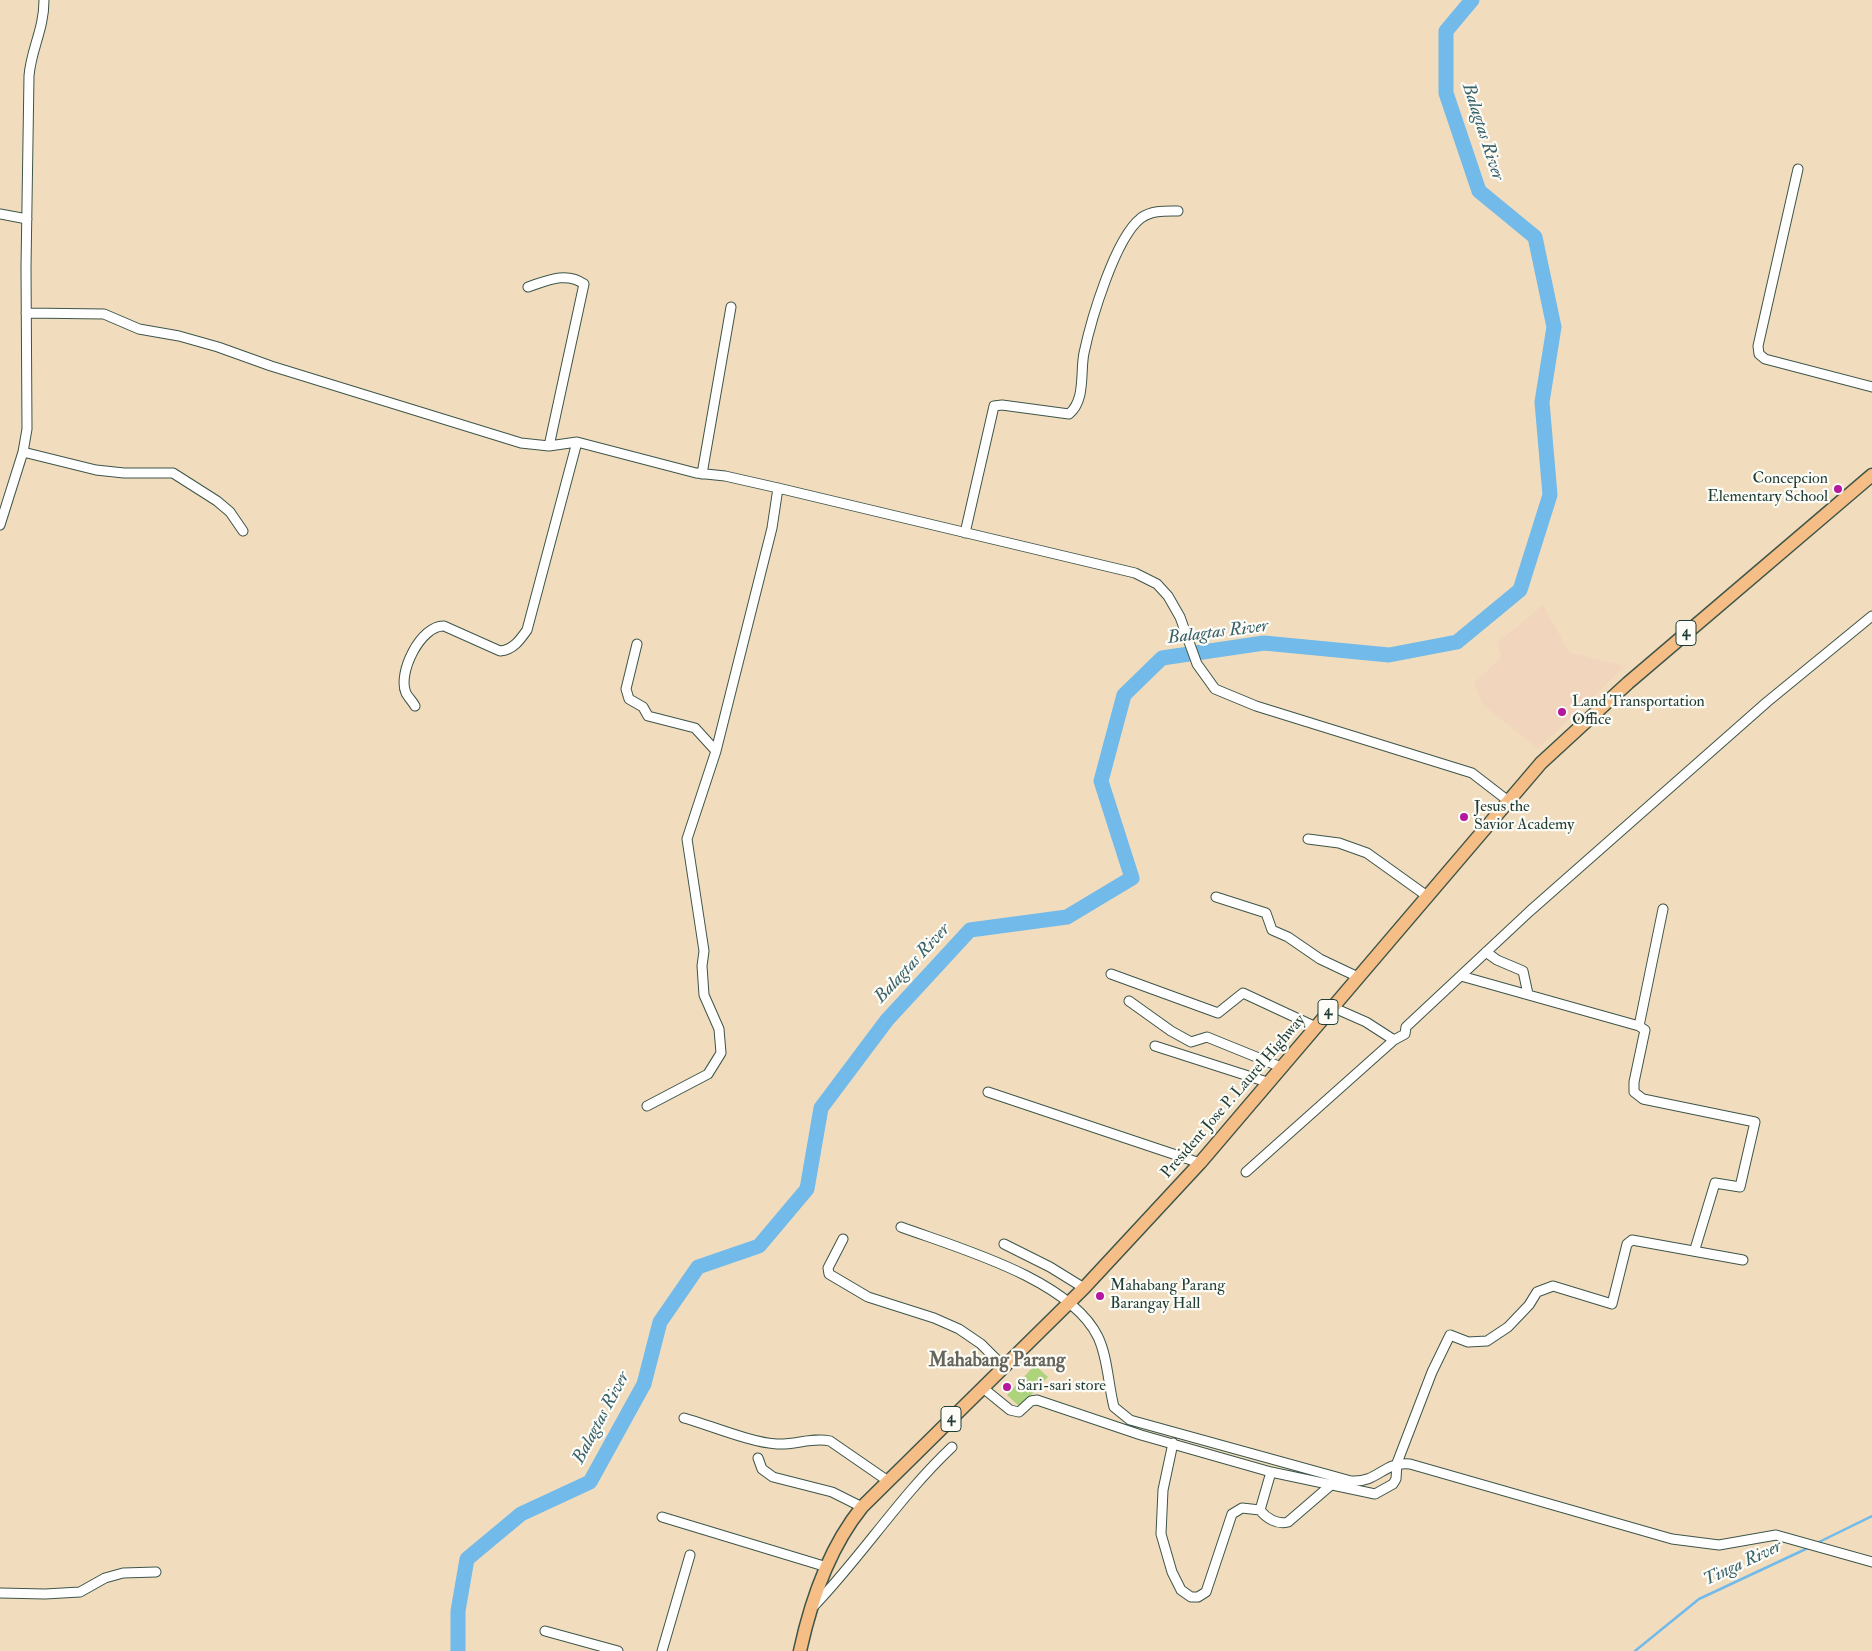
<!DOCTYPE html>
<html>
<head>
<meta charset="utf-8">
<style>
  body { margin:0 }
  canvas { display:block; background:#f1ddbd }
</style>
</head>
<body>
<canvas width="1872" height="1651"></canvas>
<script>
const ctx = document.querySelector('canvas').getContext('2d');
ctx.lineJoin = 'round';
function paint(path, color) {
  ctx.fillStyle = color;
  ctx.fill(path, 'evenodd');
}
function strokePath(path, color, width, dash) {
  ctx.strokeStyle = color;
  ctx.lineWidth = width;
  ctx.lineCap = dash ? 'butt' : 'round';
  ctx.setLineDash(dash || []);
  ctx.stroke(path);
}
function label(font, color, halo, rows, align = 'center') {
  ctx.font = font + ' "IM FELL Double Pica",serif';
  ctx.lineWidth = 4.5;
  ctx.setLineDash([]);
  ctx.textBaseline = 'middle';
  ctx.strokeStyle = halo;
  ctx.fillStyle = color;
  for (const [text, x, y, turn = 0] of rows) {
    ctx.save();
    ctx.translate(x, y);
    ctx.rotate((+turn || 0) * Math.PI / 180);
    ctx.textAlign = isNaN(turn) ? turn : align;
    if (halo) ctx.strokeText(text, 0, 0);
    ctx.fillText(text, 0, 0);
    ctx.restore();
  }
}
const built = new Path2D(`
  M1543 605 1569 652 1625 666 1538 749 1482 704 1474 683 1501 657 1497 643Z`);
const green = new Path2D(`
  M1035 1365 1048 1377 1020 1407 1007 1395Z`);
const stream = new Path2D(`
  M1817 1543 1872 1516
  M1635 1651 1699 1599 1808 1548`);
const river = new Path2D(`
  M458 1651V1611L467 1559 521 1514 590 1482 644 1384 660 1322 698 1267 759 1246 807 1189 821 1108 887 1020 970 930 1067 917 1132 878 1101 781 1124 695 1162 658 1264 643 1389 655 1457 642 1520 590 1550 495 1542 402 1554 327 1535 237 1479 191 1446 93V31L1472 0`);
const minor = new Path2D(`
  M1798 169 1758 346 1759 354 1765 359 1872 387
  M0 214 27 219
  M528 287C546 281 566 271 584 284L549 446
  M26 313 104 314 139 329 179 336 218 347 271 366 521 443 549 446 577 442 696 473 725 476 778 488 1135 573 1157 584 1168 596 1180 617 1197 664 1215 689 1256 706 1472 773 1507 800
  M23 452 96 470 124 473H173L217 501 230 512 243 531
  M702 474 731 307
  M0 525 23 452 27 429 26 267 29 76C31 49 44 30 44 0
  M965 533 994 406 1002 405 1069 414C1086 400 1080 371 1084 353 1091 320 1115 238 1141 218 1152 210 1166 211 1178 211
  M637 644 626 689 629 699 643 707 648 716 695 728 716 751
  M415 706C413 702 408 697 406 693 397 673 421 625 444 626L500 651C513 650 520 640 527 630L577 442
  M1308 839 1339 843 1367 853 1427 896
  M1216 897 1266 913 1272 930 1288 937 1320 959 1358 977
  M1486 952 1497 960 1523 971 1528 994
  M1111 974 1218 1013 1243 993 1316 1027
  M1461 976 1639 1026 1645 1030 1634 1082V1092L1643 1099 1755 1122 1740 1187 1715 1183 1695 1249
  M1129 1001 1171 1031 1191 1042 1207 1037 1281 1067
  M1332 1007 1366 1022 1394 1040 1405 1034 1406 1027 1530 911 1767 702 1872 616
  M1639 1026 1663 909
  M1155 1046 1267 1082
  M988 1092 1200 1163
  M647 1106 708 1074 721 1053 719 1029 704 995 702 966 704 951 687 839 716 751 772 528 778 488
  M1246 1172 1394 1040
  M901 1227C958 1248 1070 1279 1098 1337 1108 1358 1108 1384 1114 1407L1130 1420 1351 1481C1379 1483 1383 1461 1410 1464L1672 1539 1719 1545 1776 1535 1872 1562
  M843 1239 828 1268 829 1274 868 1297 934 1318 959 1329 981 1344 1004 1367
  M1004 1244 1050 1267 1084 1288
  M983 1388 1010 1410 1019 1412 1031 1401 1037 1400 1141 1435 1271 1472 1375 1494 1393 1484 1396 1479 1397 1463 1432 1372 1450 1335 1468 1342 1487 1341 1508 1327 1529 1305 1537 1292 1553 1286 1612 1304 1627 1244 1632 1240 1743 1260
  M684 1418C709 1425 752 1443 777 1444 795 1445 813 1437 830 1441L888 1481
  M1173 1443 1163 1490 1161 1534 1172 1572 1181 1590 1191 1597H1198L1206 1592 1232 1514 1242 1508 1260 1510 1271 1472
  M758 1458 762 1469 773 1477 832 1492 862 1507
  M1260 1510C1266 1518 1277 1525 1288 1522L1331 1485
  M662 1517 827 1567
  M0 1593 45 1594 80 1592 105 1578 123 1573 156 1572
  M813 1607C862 1556 900 1496 952 1447
  M545 1631 618 1651
  M662 1651 690 1555`);
const highway = new Path2D(`
  M800 1651C811 1600 829 1548 862 1507L1084 1288 1200 1163 1541 763 1628 683 1872 475`);
const markers = [
  [1838,489,5,"#b5179e"],
  [1562,712,5,"#b5179e"],
  [1464,817,5,"#b5179e"],
  [1100,1296,5,"#b5179e"],
  [1007,1387,5,"#b5179e"]
];
const shields = [
  [1686,633,20],
  [1328,1012,20],
  [951,1419,20]
];
const shieldNames = [
  ["4",1686,633],
  ["4",1328,1012],
  ["4",951,1419]
];
const poiNames = [
  ["Concepcion",1828,480,"right"],
  ["Elementary School",1828,498,"right"],
  ["Land Transportation",1572,703],
  ["Office",1572,721],
  ["Jesus the",1474,808],
  ["Savior Academy",1474,826],
  ["Mahabang Parang",1110,1287],
  ["Barangay Hall",1110,1305],
  ["Sari-sari store",1017,1387]
];
const streetNames = [
  ["President Jose P. Laurel Highway",1234,1097,-49]
];
const waterNames = [
  ["Balagtas River",1482,132,72],
  ["Balagtas River",1218,633,-7],
  ["Balagtas River",913,964,-47],
  ["Balagtas River",602,1418,-62],
  ["Tinga River",1743,1564,-25]
];
const quarterNames = [
  ["Mahabang Parang",997,1362]
];
paint(built, '#f1d5bd');
paint(green, '#add37d');
strokePath(stream, '#72baea', 2.5);
strokePath(river, '#72baea', 15);
strokePath(minor, '#3e5549', 11);
strokePath(highway, '#3e5549', 15);
strokePath(minor, '#fff', 9);
strokePath(highway, '#f6be87', 12);
for (const [x, y, r, color] of markers) {
  const dot = new Path2D();
  dot.arc(x, y, r, 0, 2 * Math.PI);
  ctx.fillStyle = color;
  ctx.fill(dot);
  strokePath(dot, '#fdfcf7', 2);
}
for (const [x, y, w] of shields) {
  const box = new Path2D();
  box.roundRect(x - w / 2, y - 12.5, w, 25, 4);
  ctx.fillStyle = '#fdfcf7';
  ctx.fill(box);
  strokePath(box, '#1f3d34', 1);
}
label('bold 15px', '#1f3d34', null, shieldNames);
label('16px', '#1f3d34', '#fdfcf7', poiNames, 'left');
label('16px', '#1f3d34', '#fdfcf7', streetNames);
label('italic 18px', '#38626b', '#fdfcf7', waterNames);
label('bold 19px', '#66655c', '#fdfcf7', quarterNames);
</script>
</body>
</html>
